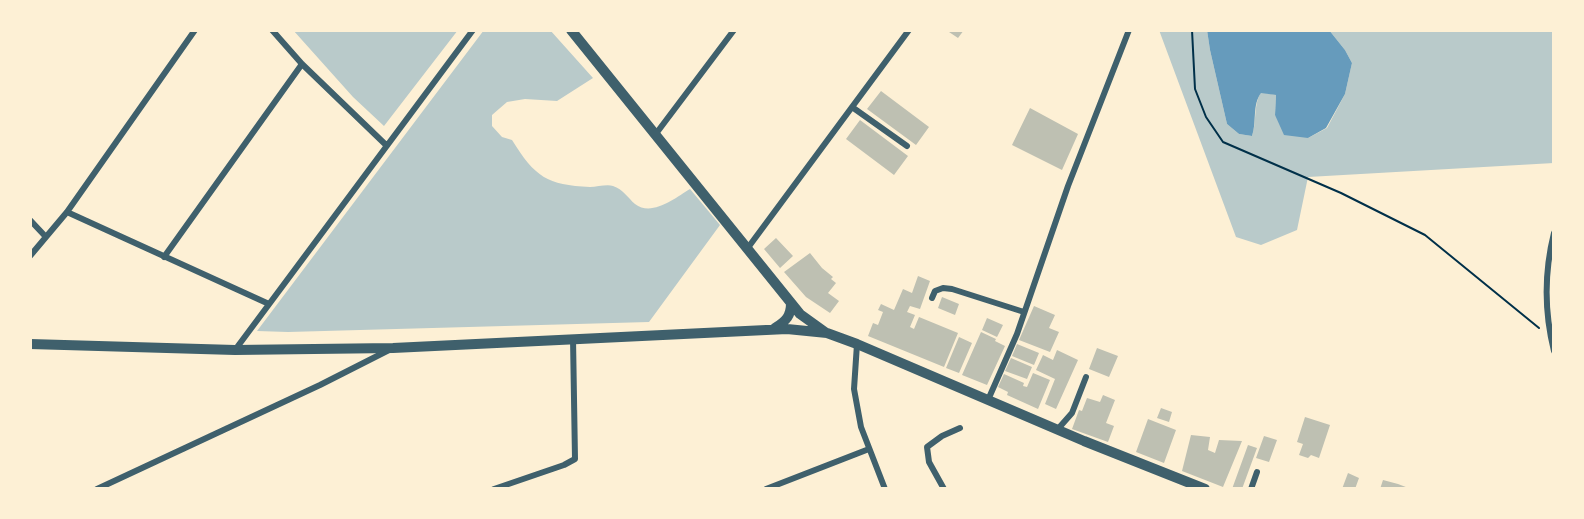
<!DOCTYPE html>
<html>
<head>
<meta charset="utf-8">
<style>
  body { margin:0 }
  #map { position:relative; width:1584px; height:519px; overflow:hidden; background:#fdf0d5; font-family:"DejaVu Sans",sans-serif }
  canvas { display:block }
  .frame { position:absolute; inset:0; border:32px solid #fdf0d5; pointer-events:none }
</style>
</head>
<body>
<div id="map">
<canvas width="1584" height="519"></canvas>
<div class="frame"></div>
</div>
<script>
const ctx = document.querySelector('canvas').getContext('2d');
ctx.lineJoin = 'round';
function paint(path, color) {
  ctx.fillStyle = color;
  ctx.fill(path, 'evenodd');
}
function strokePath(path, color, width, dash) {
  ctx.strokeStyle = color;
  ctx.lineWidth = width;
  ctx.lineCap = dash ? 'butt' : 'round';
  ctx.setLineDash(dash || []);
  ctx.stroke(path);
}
const green = new Path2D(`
  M293 30H458L384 126 353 97Z
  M484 30H550L593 78 557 101 525 99 507 102 492 115V126L502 137 512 140C535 177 547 185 590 187 597 187 607 184 613 186 623 189 628 198 635 204 652 217 675 198 690 189L720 225 649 322 288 332 257 331Z
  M1159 30H1207L1210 50 1227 124 1239 134 1252 136C1257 122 1253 105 1261 92L1276 95 1275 115 1308 138 1327 128 1345 94 1352 63 1345 50 1329 30H1554V163L1308 177 1297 230 1261 245 1236 237Z`);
const water = new Path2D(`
  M1207 30H1329L1345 50 1352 63 1345 94 1326 128 1308 138 1284 135 1275 115 1276 95 1261 93C1252 105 1257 122 1252 136L1239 134 1227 124 1210 50Z`);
const building = new Path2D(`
  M946 30H964L958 38Z
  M881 91 929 127 916 145 867 109Z
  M1030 108 1078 134 1062 170 1012 145Z
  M860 120 908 156 894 175 846 139Z
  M776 238 793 256 780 268 764 249Z
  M810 253 822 268 833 277 831 279 836 283 828 293 839 301 830 313 806 297 784 272Z
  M918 276 930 281 920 309 910 306 907 312 915 315 910 327 914 329 919 317 958 333 944 367 868 336 873 323 878 325 883 312 878 310 881 304 894 310 903 289 912 293Z
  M942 297 959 304 955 315 938 308Z
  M1034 306 1055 315 1049 328 1059 332 1050 352 1019 340Z
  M987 318 1003 325 997 337 982 330Z
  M981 332 996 339 995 341 1005 346 987 385 962 375Z
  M959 337 972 343 959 373 946 368Z
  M1017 344 1039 353 1034 365 1012 356Z
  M1097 348 1118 356 1109 377 1089 369Z
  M1057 350 1078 360 1056 409 1045 404 1055 379 1036 370 1043 355 1053 360Z
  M1011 358 1032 367 1027 379 1005 371Z
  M1033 373 1050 380 1038 409 1007 395 1008 392 998 387 1004 374 1024 383 1023 386 1027 387Z
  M1103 395 1115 400 1106 423 1114 426 1108 442 1072 429 1079 410 1082 411 1087 398 1100 402Z
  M1161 408 1172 412 1169 422 1157 418Z
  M1305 417 1330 425 1319 458 1311 455 1308 458 1299 455 1303 444 1297 442Z
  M1148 419 1176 430 1164 463 1136 452Z
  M1191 435 1210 437 1208 450 1215 453 1219 440 1242 441 1223 487 1182 471Z
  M1264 436 1277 440 1269 462 1256 458Z
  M1248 445 1257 448 1242 489H1232Z
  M1348 473 1359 478 1355 489H1342Z
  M1383 480 1398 484 1411 489H1380Z`);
const path = new Path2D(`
  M1192 30 1195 89 1206 117 1223 142 1341 193 1425 235 1539 328`);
const minor = new Path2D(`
  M272 30 302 64 386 145
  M852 107 907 146
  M655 135 734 30
  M67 212 269 304
  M30 220 46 237
  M1554 233C1544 273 1544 311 1554 351
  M747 249 909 30
  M30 256 67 212 195 30
  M164 257 302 64
  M932 298 935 291 943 288 952 289 1024 312
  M857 344 854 389 861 427 885 489
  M235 350 473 30
  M988 400 1017 334 1068 186 1129 30
  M1057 430 1072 413 1086 377
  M97 489 320 385 389 350
  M494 489 564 465 575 459 573 338
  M766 489 869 449
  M944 489 929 462 927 447 942 436 960 428
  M1251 489 1257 472`);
const tertiary = new Path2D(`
  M571 30 800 314 825 332
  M775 328C786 321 791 316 791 303
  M30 344 235 350 393 348 787 329 827 333 857 344 1084 441 1205 489`);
paint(green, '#b9caca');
paint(water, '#669bbc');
paint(building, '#bec0b2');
strokePath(path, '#003049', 2);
strokePath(minor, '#3f606c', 6);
strokePath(tertiary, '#3f606c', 10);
</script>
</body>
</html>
